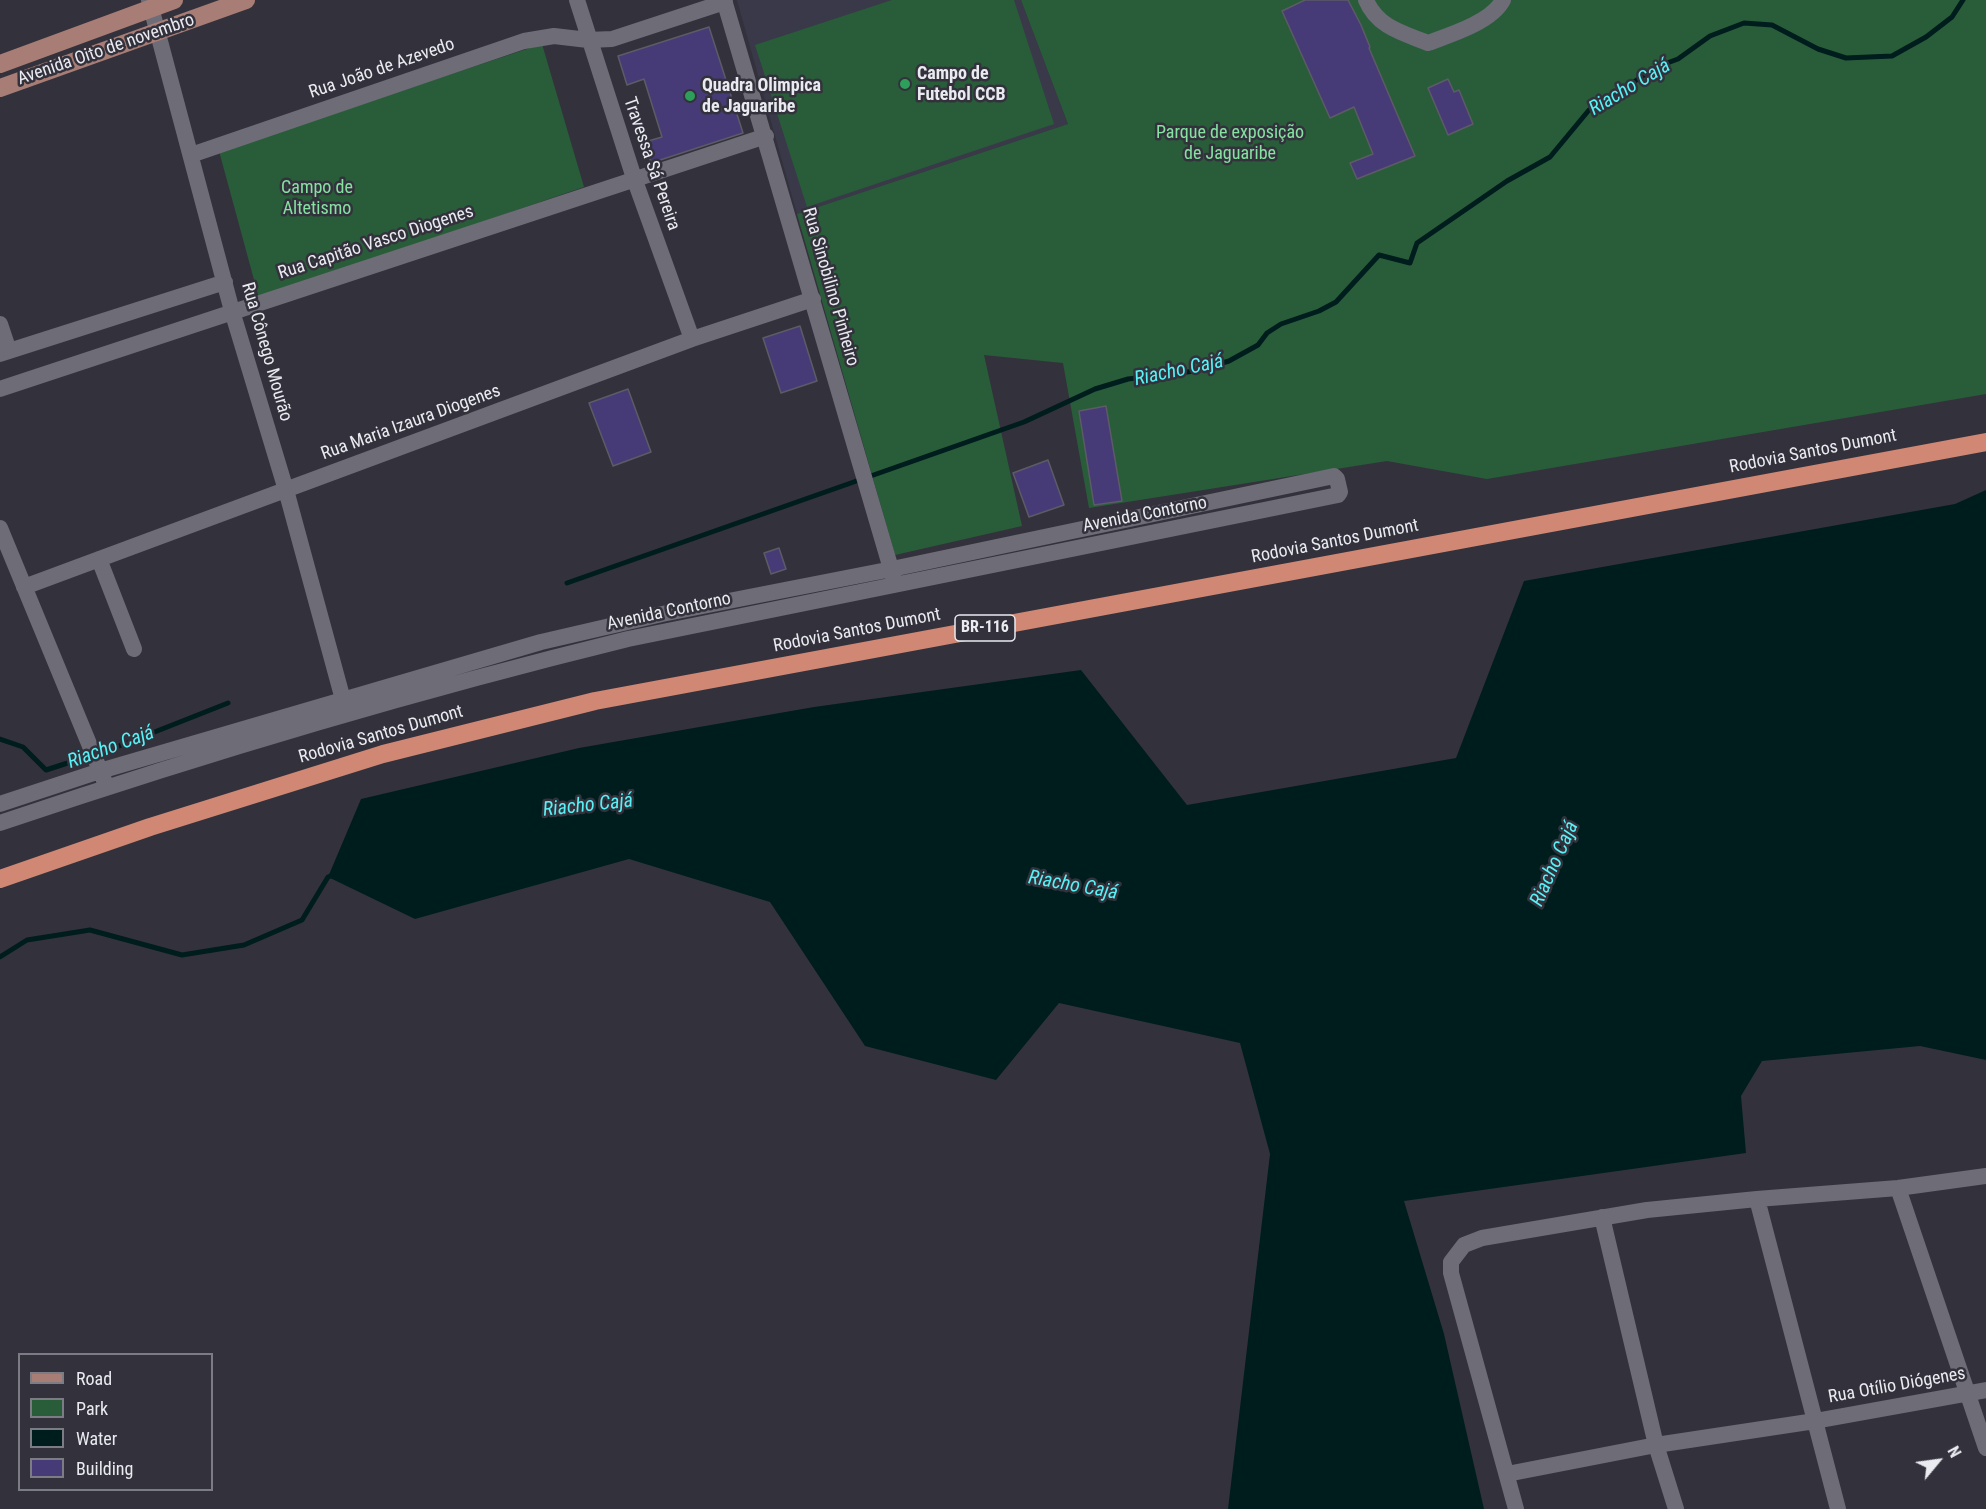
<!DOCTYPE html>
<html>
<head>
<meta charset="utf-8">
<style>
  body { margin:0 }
  #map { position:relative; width:1986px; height:1509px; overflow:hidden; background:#33323c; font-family:"Roboto Condensed",sans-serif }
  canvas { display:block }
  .legend { position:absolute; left:18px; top:1353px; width:195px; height:138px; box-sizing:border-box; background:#33323c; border:2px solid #7c7c84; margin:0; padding:8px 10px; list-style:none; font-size:18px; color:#eaeaf1 }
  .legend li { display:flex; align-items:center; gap:12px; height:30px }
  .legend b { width:30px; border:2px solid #7c7c84 }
  .north { position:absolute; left:1908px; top:1431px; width:60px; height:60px; -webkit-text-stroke:4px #33323c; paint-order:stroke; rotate:61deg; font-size:16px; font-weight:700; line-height:24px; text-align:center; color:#eaeaf1 }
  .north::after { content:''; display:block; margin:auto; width:21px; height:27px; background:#eaeaf1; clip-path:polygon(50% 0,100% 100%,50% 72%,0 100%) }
</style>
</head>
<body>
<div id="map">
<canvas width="1986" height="1509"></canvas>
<ul class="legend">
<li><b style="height:8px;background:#a87d75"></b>Road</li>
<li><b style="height:16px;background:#295d3a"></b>Park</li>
<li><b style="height:16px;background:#001d1e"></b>Water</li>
<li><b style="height:16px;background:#473b77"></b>Building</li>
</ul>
<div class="north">N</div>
</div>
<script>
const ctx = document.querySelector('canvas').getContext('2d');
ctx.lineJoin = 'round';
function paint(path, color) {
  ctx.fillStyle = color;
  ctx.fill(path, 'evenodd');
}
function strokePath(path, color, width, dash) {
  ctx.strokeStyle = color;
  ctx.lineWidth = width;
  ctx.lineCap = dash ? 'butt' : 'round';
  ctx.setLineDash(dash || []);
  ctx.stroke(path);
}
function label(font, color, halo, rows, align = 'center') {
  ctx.font = font + ' "Roboto Condensed",sans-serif';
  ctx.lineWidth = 5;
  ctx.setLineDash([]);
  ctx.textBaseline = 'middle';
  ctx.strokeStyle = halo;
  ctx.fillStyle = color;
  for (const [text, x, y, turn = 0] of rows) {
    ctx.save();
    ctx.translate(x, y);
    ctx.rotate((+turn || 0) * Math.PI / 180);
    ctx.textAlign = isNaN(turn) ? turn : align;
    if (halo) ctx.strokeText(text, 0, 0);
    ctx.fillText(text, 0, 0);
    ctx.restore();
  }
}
const built = new Path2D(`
  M737 0H1021L1068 124 797 214Z`);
const green = new Path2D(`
  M892 0H1014L1054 124 807 207 755 45Z
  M1021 0H1986V394L1487 479 1387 461 1089 508 1063 363 984 355 1022 526 895 555 797 214 1068 124Z
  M542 44 584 187 259 298 219 151Z`);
const water = new Path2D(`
  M1986 490V1060L1920 1046 1762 1061 1741 1096 1746 1153 1404 1201 1444 1334 1484 1509H1228L1270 1154 1240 1043 1059 1003 996 1080 865 1046 770 902 629 859 415 919 328 877 361 799 579 748 814 707 1081 670 1187 805 1456 758 1524 581 1955 504Z`);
const stream = new Path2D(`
  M567 583 1024 422 1095 389 1128 379 1195 371 1229 361 1258 345 1267 333 1281 324 1319 311 1336 302 1379 255 1410 263 1417 243 1507 181 1550 157 1589 110 1659 66 1678 59 1710 36 1744 23 1772 25 1818 49 1846 58 1892 56 1926 37 1952 17 1963 0
  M0 739 23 747 46 770 114 748 228 703
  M0 957 27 940 90 930 182 955 244 945 302 920 328 877 333 875`);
const building = new Path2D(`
  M1305 0H1348L1361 25 1370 47 1369 48 1415 156 1357 179 1350 163 1373 154 1354 107 1330 118 1282 11Z
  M709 27 743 133 651 163 645 142 662 137 644 79 627 85 618 56Z
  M1448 79 1454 92 1459 90 1473 124 1448 135 1428 88Z
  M800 326 817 381 781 393 763 338Z
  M628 389 651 452 613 466 589 403Z
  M1106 406 1122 501 1094 505 1079 411Z
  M1048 460 1064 505 1029 517 1013 473Z
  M779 548 786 569 771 574 764 553Z`);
const minor = new Path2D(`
  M149 0 232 311 286 490 345 707
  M577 0 634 178 692 339
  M724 0 894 579
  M1366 0C1377 27 1403 33 1428 43 1450 35 1492 22 1503 0
  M191 155 524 41 554 36 588 40 612 39 725 2
  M0 324 9 351
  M0 354 225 282
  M0 389 766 136
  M0 528 104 780
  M99 559 134 649
  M24 587 692 339 813 299
  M0 804 100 771 541 642 662 614 892 569 1334 476 1337 479 1340 492 1338 495 628 639C416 691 207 753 0 823
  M1898 1188 1986 1448
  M1757 1199 1838 1509
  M1602 1217 1656 1445 1676 1509
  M1507 1474 1656 1445 1815 1421 1986 1390
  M1516 1509 1451 1273V1262L1464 1245 1482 1238 1647 1210 1757 1199 1898 1188 1986 1176`);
const major = new Path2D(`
  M0 64 174 0
  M0 88 246 0`);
const highway = new Path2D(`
  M0 879 150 827 383 754 595 701 1986 442`);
const markers = [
  [905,84,6,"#2e9e5b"],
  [690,96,6,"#2e9e5b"]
];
const shields = [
  [985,628,60]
];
const shieldNames = [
  ["BR-116",985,628]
];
const streetNames = [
  ["Avenida Oito de novembro",106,50,-19],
  ["Rua João de Azevedo",382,69,-19],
  ["Travessa Sá Pereira",651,164,71],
  ["Rua Capitão Vasco Diogenes",376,243,-18],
  ["Rua Sinobilino Pinheiro",830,287,74],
  ["Rua Cônego Mourão",266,352,74],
  ["Rua Maria Izaura Diogenes",411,423,-20],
  ["Rodovia Santos Dumont",1813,452,-11],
  ["Avenida Contorno",1145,515,-11],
  ["Rodovia Santos Dumont",1335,542,-11],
  ["Avenida Contorno",669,612,-12],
  ["Rodovia Santos Dumont",857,631,-11],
  ["Rodovia Santos Dumont",381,735,-16],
  ["Rua Otílio Diógenes",1897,1386,-10]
];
const poiNames = [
  ["Campo de",917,74],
  ["Futebol CCB",917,95],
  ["Quadra Olimpica",702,86],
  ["de Jaguaribe",702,107]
];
const parkNames = [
  ["Parque de exposição",1230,133],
  ["de Jaguaribe",1230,154],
  ["Campo de",317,188],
  ["Altetismo",317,209]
];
const waterNames = [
  ["Riacho Cajá",1630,88,-31],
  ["Riacho Cajá",1179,371,-12],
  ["Riacho Cajá",111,748,-20],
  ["Riacho Cajá",588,806,-6],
  ["Riacho Cajá",1555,864,-66],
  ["Riacho Cajá",1073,886,10]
];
paint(built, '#3a3949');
paint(green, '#295d3a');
paint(water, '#001d1e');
strokePath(stream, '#001d1e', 5);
paint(building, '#473b77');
strokePath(building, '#5c5b66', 1.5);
strokePath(minor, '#6d6c77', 16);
strokePath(major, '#a87d75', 18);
strokePath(highway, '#d08874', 18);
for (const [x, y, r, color] of markers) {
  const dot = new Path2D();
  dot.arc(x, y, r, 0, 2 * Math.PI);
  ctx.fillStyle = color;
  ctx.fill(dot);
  strokePath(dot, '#33323c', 2);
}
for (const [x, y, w] of shields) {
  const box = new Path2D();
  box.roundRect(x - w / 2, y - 13, w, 26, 4.5);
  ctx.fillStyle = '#33323c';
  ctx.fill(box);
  strokePath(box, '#eaeaf1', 1.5);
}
label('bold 16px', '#eaeaf1', null, shieldNames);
label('18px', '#eaeaf1', '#33323c', streetNames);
label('bold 18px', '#eaeaf1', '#33323c', poiNames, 'left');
label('18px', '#85e2a1', '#33323c', parkNames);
label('italic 20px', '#56f2f6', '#33323c', waterNames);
</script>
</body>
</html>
